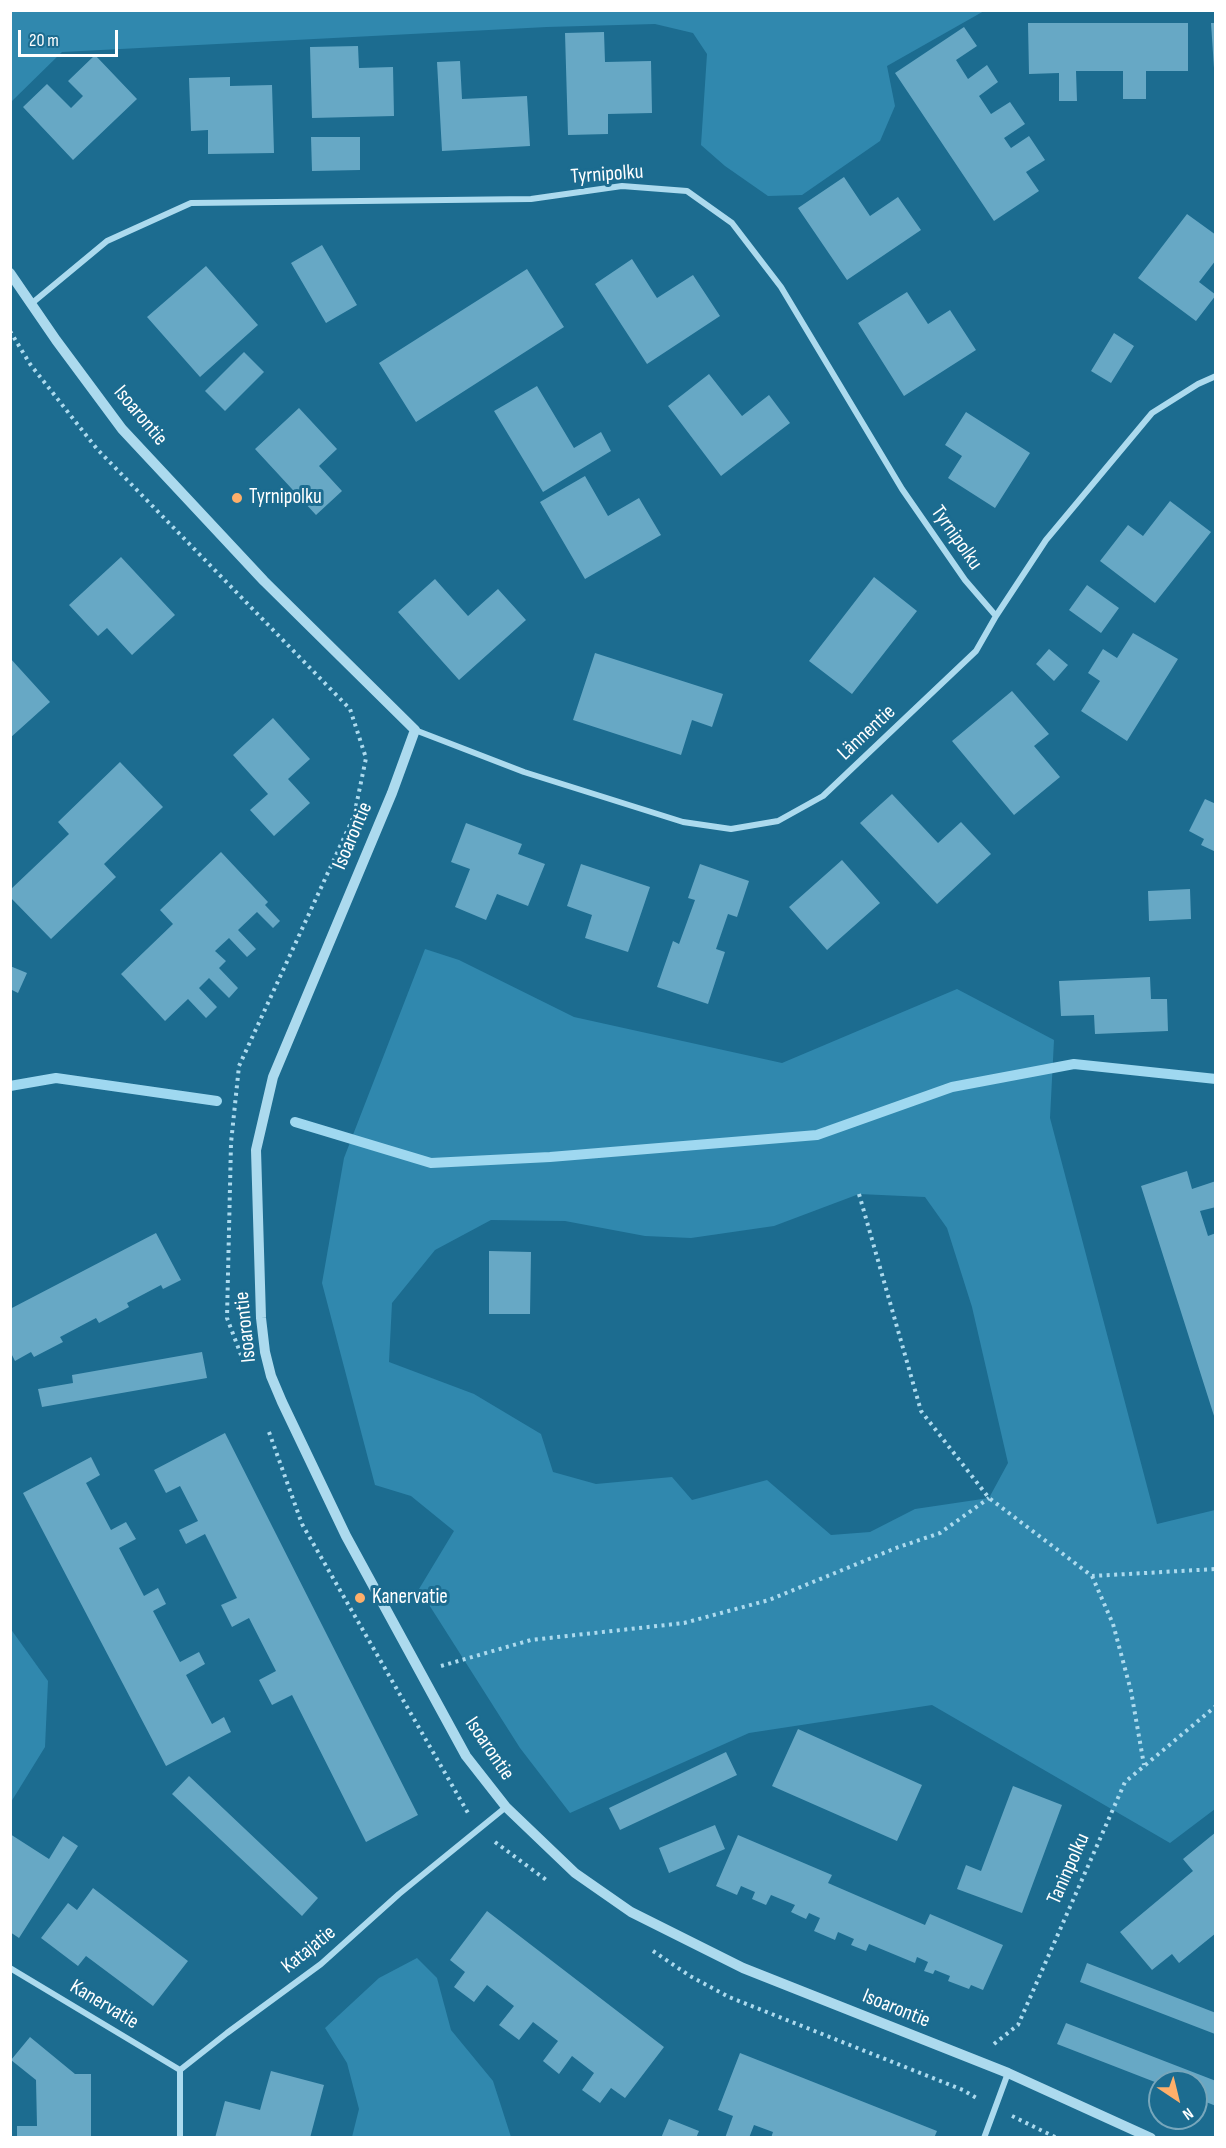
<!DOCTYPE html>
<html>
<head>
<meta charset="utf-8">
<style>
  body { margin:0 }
  #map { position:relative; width:1226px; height:2148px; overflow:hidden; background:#1c6c90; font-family:"Sofia Sans Condensed",sans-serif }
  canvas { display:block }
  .frame { position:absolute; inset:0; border:12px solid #fff; pointer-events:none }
  .north { position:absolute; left:1148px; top:2070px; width:60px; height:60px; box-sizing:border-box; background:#1c6c90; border:2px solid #77a7bc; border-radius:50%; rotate:145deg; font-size:16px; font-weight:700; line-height:24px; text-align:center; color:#fff }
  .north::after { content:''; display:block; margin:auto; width:21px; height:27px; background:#feaf6a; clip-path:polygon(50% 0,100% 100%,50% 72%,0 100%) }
  .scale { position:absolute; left:18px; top:30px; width:100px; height:27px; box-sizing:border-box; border:3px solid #fff; border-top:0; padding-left:8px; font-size:18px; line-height:21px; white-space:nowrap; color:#fff; -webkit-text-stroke:4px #1c6c90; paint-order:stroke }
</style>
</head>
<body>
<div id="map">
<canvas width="1226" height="2148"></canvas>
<div class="frame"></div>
<div class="north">N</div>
<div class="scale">20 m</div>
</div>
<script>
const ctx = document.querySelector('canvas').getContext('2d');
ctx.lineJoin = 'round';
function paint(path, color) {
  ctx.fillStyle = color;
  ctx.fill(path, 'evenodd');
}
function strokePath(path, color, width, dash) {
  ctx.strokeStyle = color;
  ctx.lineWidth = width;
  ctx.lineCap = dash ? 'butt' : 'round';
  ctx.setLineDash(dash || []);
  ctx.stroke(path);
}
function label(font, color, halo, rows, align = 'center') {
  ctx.font = font + ' "Sofia Sans Condensed",sans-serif';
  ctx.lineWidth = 6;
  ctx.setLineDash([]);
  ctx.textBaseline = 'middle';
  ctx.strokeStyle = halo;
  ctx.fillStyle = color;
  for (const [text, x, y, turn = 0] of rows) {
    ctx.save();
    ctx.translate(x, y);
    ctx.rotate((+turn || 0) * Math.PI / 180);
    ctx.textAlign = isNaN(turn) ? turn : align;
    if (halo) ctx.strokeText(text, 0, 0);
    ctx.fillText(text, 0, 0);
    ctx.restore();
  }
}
const green = new Path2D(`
  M11 10H984V11L887 66 895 106 880 141 802 195 768 196 725 166 701 145 707 54 693 33 655 24 547 27 62 52 11 102Z
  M425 949 459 960 574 1017 782 1063 957 989 1054 1040 1050 1118 1157 1524 1215 1510V1809L1170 1843 932 1705 749 1733 570 1813 520 1748 419 1589 454 1531 411 1496 375 1485 322 1283 344 1158ZM859 1194 925 1197 947 1228 972 1307 1008 1463 989 1498 915 1509 870 1532 831 1535 767 1480 692 1500 672 1477 596 1484 553 1472 541 1434 474 1394 389 1362 392 1303 435 1250 491 1220 565 1221 645 1236 691 1238 774 1226Z
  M10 1628 48 1681 45 1747 11 1802Z
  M417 1958 437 1978 451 2030 493 2081 511 2137H352L359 2109 347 2063 325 2028 379 1978Z`);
const stream = new Path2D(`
  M10 1086 56 1078 217 1101
  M295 1122 431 1163 550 1157 817 1135 952 1087 1074 1064 1216 1079`);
const building = new Path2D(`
  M1028 23H1188V71H1146V99H1123V71H1076L1077 101H1059V73L1029 74Z
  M1211 23H1216V68H1214Z
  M964 27 977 46 956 60 968 79 987 65 998 82 979 96 991 114 1010 102 1025 124 1004 138 1011 148 1029 136 1045 160 1026 172 1039 191 994 221 895 73Z
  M604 32 605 62 651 61 652 113 608 114V134L568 135 565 33Z
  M358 46 359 68 393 67 394 116 312 118 310 47Z
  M95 55 137 99 73 160 23 107 47 84 71 108 83 96 68 81Z
  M460 61 462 99 527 96 530 146 442 151 437 62Z
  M230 77V86L272 85 274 153 208 154V130L191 131 189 78Z
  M311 137H360V170L312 171Z
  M844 177 870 216 898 197 921 230 847 280 798 208Z
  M1187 214 1216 235V260L1199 282 1216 295 1196 321 1138 278Z
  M322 245 357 305 326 323 291 263Z
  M632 259 657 298 693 275 720 316 647 364 595 284Z
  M206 266 258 325 200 377 147 317Z
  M527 269 564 327 416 422 379 363Z
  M907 292 928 324 950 310 976 350 904 396 858 323Z
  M1114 333 1134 346 1111 383 1091 371Z
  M244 352 264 372 225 411 205 391Z
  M709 374 742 416 769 395 790 423 721 476 668 406Z
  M537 386 574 448 601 432 611 451 543 492 494 411Z
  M299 408 337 449 319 466 342 491 316 515 255 449Z
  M966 412 1030 453 995 508 948 478 962 456 945 445Z
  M585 476 608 516 639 498 661 535 585 579 540 502Z
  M1170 501 1211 532 1155 603 1100 561 1128 525 1143 536Z
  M121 557 175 615 132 655 107 628 98 636 69 605Z
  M874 577 917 611 852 694 809 661Z
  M435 579 468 616 498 589 526 620 459 680 398 612Z
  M1087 585 1119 608 1101 633 1069 610Z
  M1133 633 1178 659 1127 741 1081 711 1100 681 1088 673 1103 649 1117 658Z
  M1049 649 1068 665 1054 681 1036 664Z
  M595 653 723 694 712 727 692 720 681 755 573 720Z
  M10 658 50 702 10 738Z
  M1012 691 1049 734 1034 746 1060 777 1014 815 952 741Z
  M273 718 310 759 288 779 310 803 274 836 250 810 268 794 233 755Z
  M120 762 163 807 104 864 116 877 51 939 10 897V890L69 834 58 822Z
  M892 794 938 843 961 822 991 854 937 904 860 823Z
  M1205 799 1216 804V852L1201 845 1204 839 1189 831Z
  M466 823 522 844 518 854 545 864 528 906 497 894 486 920 455 907 470 869 451 862Z
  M221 852 268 902 265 905 280 921 273 928 257 912 238 930 256 949 247 957 229 938 215 951 226 961 219 968 238 988 229 998 209 978 199 988 217 1007 206 1018 188 999 165 1021 121 974 173 924 160 910Z
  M842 860 880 903 827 950 789 907Z
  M581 864 650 887 628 952 585 938 592 915 567 906Z
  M700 864 749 881 737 917 728 914 716 949 725 952 708 1004 657 987 673 941 679 944 695 900 688 898Z
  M1190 889 1191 919 1149 921 1148 891Z
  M10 966 27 973 18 993 10 989Z
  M1150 977 1151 999H1167L1168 1031 1095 1034 1094 1015 1061 1016 1059 981Z
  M1187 1171 1192 1189 1216 1181V1207L1200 1211 1208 1236 1216 1233 1215 1419 1141 1186Z
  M156 1233 181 1280 163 1289 161 1285 127 1303 129 1307 99 1323 96 1318 60 1337 63 1342 34 1357 31 1352 15 1361 10 1351V1309Z
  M489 1251 531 1252 530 1314H489Z
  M202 1352 207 1378 42 1407 38 1389 73 1383 72 1375Z
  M225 1433 418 1815 366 1842 292 1695 272 1705 259 1680 276 1671 249 1618 232 1627 221 1605 237 1598 205 1534 186 1544 179 1530 198 1521 180 1486 166 1493 154 1470Z
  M91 1457 100 1475 86 1483 111 1530 126 1522 136 1539 119 1548 144 1596 158 1588 166 1604 153 1611 180 1662 199 1652 205 1664 186 1675 212 1724 224 1717 231 1732 166 1766 23 1493Z
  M798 1729 922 1785 897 1841 772 1786Z
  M726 1752 737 1775 620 1830 609 1808Z
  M189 1776 318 1898 302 1916 172 1794Z
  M1013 1786 1062 1805 1022 1913 957 1889 966 1865 981 1871Z
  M715 1825 725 1849 669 1873 659 1848Z
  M1216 1832V1933L1179 1963 1172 1954 1152 1970 1120 1932 1193 1871 1183 1859Z
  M10 1834 49 1859 63 1836 78 1846 19 1938 10 1932Z
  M738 1835 832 1875 828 1883 925 1925 930 1914 1003 1945 983 1990 971 1985 969 1989 948 1981 950 1976 935 1970 933 1974 924 1971 928 1962 917 1957 915 1963 869 1944 866 1951 851 1945 854 1939 838 1932 835 1940 814 1931 820 1918 809 1913 806 1919 791 1912 795 1905 771 1895 766 1905 752 1899 755 1892 741 1886 737 1895 716 1886Z
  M93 1888 188 1961 153 2006 86 1956 78 1966 41 1938 68 1903 77 1910Z
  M487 1911 664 2047 625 2098 611 2088 600 2103 582 2090 594 2073 572 2056 559 2074 543 2061 558 2041 533 2022 519 2040 499 2025 514 2006 487 1985 474 2002 454 1987 465 1972 450 1960Z
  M1087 1963 1216 2013 1215 2034 1080 1982Z
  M1066 2023 1216 2081V2106L1196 2098V2082H1160V2084L1057 2044Z
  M30 2037 75 2074H91V2138H17V2126H37L36 2080 11 2060Z
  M740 2053 937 2131 934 2138H771L773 2132 754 2125 749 2138H725L733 2116 718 2110Z
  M271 2071 324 2085 310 2138H215L225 2101 260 2110Z
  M669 2119 699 2131 696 2138H661Z`);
const path = new Path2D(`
  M10 331 30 364 97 449 350 709 366 758 354 816 239 1066 231 1143 227 1318 241 1355
  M859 1194 921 1411 989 1498 1092 1576 1216 1569
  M269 1432 302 1524 468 1813
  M1092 1576 1113 1624 1131 1691 1144 1765
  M441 1666 531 1640 684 1623 769 1600 896 1548 940 1533 989 1498
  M495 1842 549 1882
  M653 1951 690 1976 729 1997 963 2090 978 2099
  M994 2044 1018 2025 1125 1782 1216 1706
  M1012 2116 1057 2138`);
const minor = new Path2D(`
  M31 304 107 241 191 203 531 199 622 186 687 191 732 223 781 287 902 489 965 580 996 616
  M415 730 524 772 683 822 731 829 778 821 823 796 976 651 996 616 1046 540 1152 413 1198 384 1216 376
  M10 1968 180 2070
  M180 2138V2070L227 2033 321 1964 399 1894 506 1807
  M984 2138 1008 2073`);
const tertiary = new Path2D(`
  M10 273 56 340 122 429 264 581 415 730 392 793 273 1077 256 1150 261 1318 265 1352 271 1376 282 1402 346 1536 466 1756 506 1807 575 1873 631 1912 743 1968 1008 2073 1151 2138`);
const markers = [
  [237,498,6,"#feaf6a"],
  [360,1598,6,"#feaf6a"]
];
const streetNames = [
  ["Tyrnipolku",607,175,-4],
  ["Isoarontie",140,416,50],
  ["Tyrnipolku",956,538,55],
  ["Lännentie",867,733,-43],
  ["Isoarontie",353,836,-67],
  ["Isoarontie",246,1327,-96],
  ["Isoarontie",489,1749,56],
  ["Taninpolku",1069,1869,-66],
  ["Katajatie",309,1950,-39],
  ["Kanervatie",104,2005,31],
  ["Isoarontie",896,2009,22]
];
const poiNames = [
  ["Tyrnipolku",249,498],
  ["Kanervatie",372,1598]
];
paint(green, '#3088ae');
strokePath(stream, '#9fd8f0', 10);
paint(building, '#67a8c5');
strokePath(path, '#acdaee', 4, [3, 4.5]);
strokePath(minor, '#acdaee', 6);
strokePath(tertiary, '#acdaee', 10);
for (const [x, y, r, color] of markers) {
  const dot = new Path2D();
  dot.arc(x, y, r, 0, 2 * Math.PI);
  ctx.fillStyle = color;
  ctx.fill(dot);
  strokePath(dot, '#1c6c90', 2);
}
label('21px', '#fff', '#1c6c90', streetNames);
label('21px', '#fff', '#1c6c90', poiNames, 'left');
</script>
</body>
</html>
